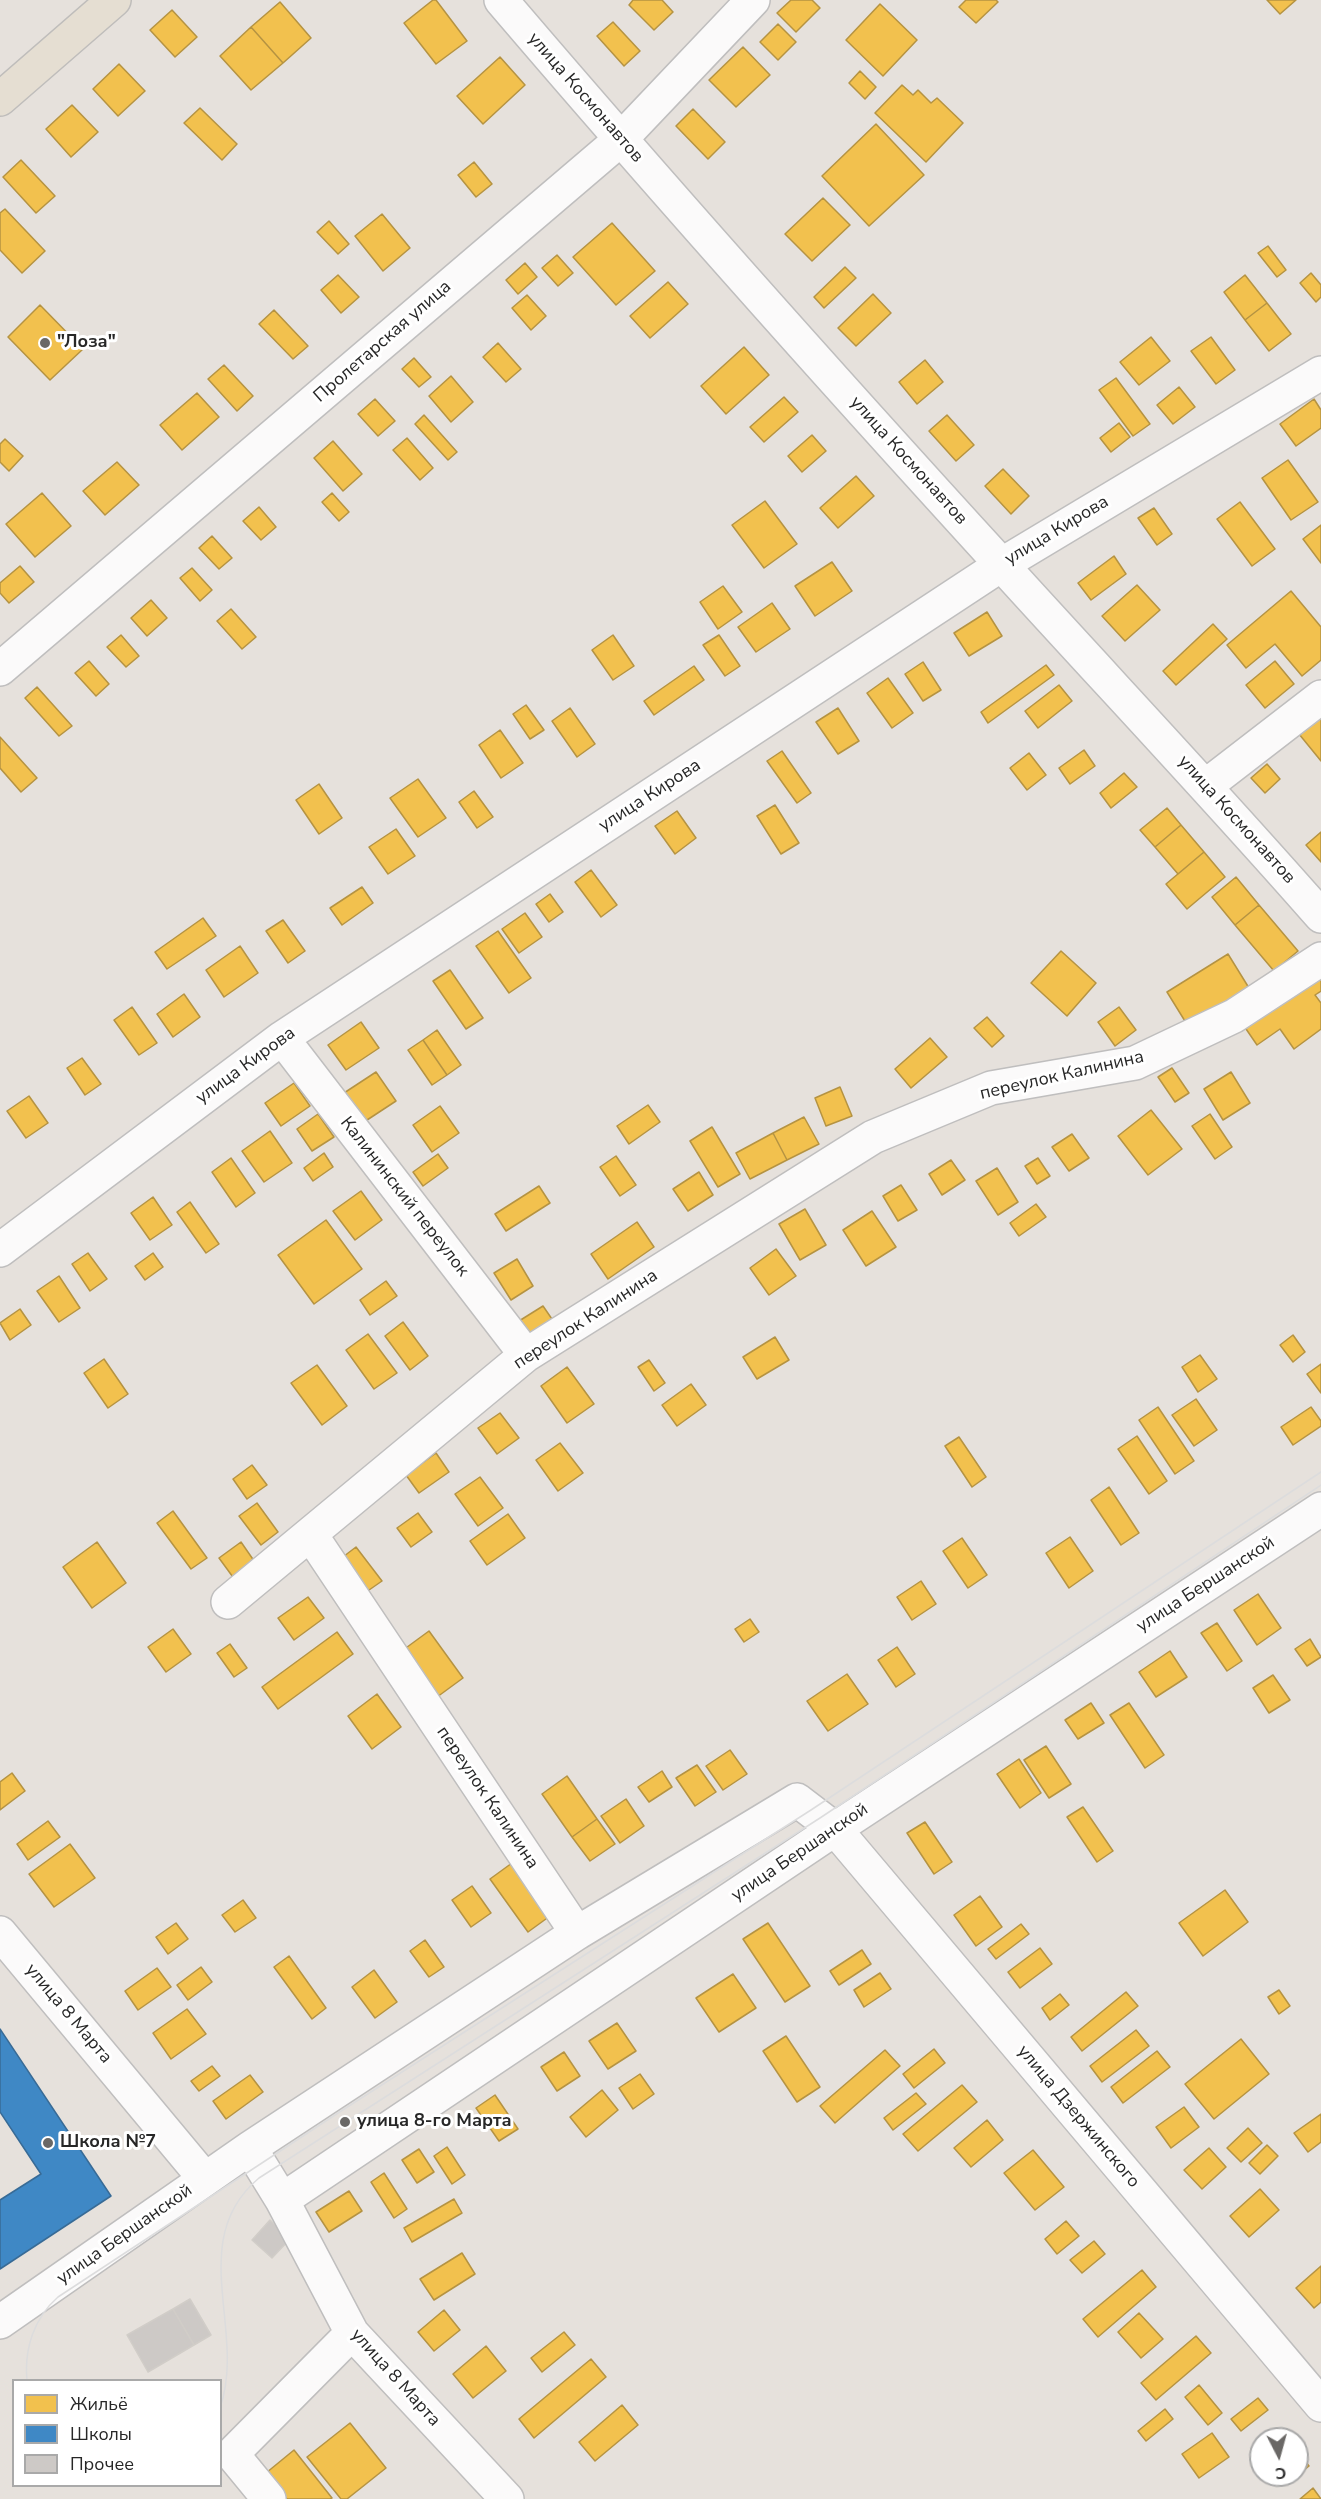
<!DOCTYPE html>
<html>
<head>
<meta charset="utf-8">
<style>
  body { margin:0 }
  #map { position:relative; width:1321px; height:2499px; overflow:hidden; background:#e6e1dc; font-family:"Nunito Sans",sans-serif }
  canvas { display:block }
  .legend { position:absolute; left:12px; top:2379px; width:210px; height:108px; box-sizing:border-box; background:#fff; border:2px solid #a9a9a9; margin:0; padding:8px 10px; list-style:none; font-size:18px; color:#272727 }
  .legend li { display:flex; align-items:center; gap:12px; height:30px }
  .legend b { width:30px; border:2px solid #a9a9a9 }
  .north { position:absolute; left:1249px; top:2427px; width:60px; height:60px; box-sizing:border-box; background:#fff; border:2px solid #a9a9a9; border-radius:50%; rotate:174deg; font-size:16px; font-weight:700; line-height:24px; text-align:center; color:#272727 }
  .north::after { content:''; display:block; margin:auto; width:21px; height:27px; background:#6a6866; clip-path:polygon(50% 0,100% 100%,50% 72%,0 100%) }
</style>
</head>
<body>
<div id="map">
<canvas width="1321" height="2499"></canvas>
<ul class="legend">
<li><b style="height:16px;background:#f2c14e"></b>Жильё</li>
<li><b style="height:16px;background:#3f88c5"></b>Школы</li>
<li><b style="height:16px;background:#cdc9c6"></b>Прочее</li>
</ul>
<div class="north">С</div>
</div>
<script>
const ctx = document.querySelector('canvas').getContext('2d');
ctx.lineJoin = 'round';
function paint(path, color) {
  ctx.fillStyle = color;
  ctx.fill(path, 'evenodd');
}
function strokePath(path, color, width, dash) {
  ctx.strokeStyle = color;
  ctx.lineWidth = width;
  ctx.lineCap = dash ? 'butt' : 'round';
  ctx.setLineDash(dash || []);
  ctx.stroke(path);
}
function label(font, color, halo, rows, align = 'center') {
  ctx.font = font + ' "Nunito Sans",sans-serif';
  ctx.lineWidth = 6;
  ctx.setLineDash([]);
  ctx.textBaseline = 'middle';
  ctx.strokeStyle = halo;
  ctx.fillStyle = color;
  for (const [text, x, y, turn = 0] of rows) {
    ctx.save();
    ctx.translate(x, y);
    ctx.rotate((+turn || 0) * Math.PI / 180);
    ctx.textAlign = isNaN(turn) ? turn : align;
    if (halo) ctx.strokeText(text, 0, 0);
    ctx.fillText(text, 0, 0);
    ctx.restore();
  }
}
const homes = new Path2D(`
  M433 0H436L467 41 436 64 404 23Z
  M633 0H662L673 12 654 30 629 5Z
  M791 0H812L820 8 796 32 777 13Z
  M966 0H996L998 2 976 23 959 7Z
  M1267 0H1296L1280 14Z
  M280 2 311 38 283 63 251 27Z
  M880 4 917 40 883 76 846 40Z
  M172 10 197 37 175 57 150 30Z
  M613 22 640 51 624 66 597 36Z
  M778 24 796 42 778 60 760 42Z
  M251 27 283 63 251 90 220 56Z
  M743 47 770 75 736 107 709 80Z
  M500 57 525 85 483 124 457 96Z
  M119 64 145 91 118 116 93 89Z
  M860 71 876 87 865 99 849 83Z
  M902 85 913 95 918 90 931 103 937 98 963 123 926 162 875 113Z
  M72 105 98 132 71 157 46 129Z
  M200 108 237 144 222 160 184 123Z
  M693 109 725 142 708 159 676 126Z
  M876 124 924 175 869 226 822 176Z
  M21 160 55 196 36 213 3 177Z
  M474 162 492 184 476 197 458 175Z
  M823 198 850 225 812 261 785 234Z
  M5 209 45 251 22 273 0 250V213Z
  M382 214 410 248 383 271 355 236Z
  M329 221 349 244 338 254 317 232Z
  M612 223 655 271 616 305 573 257Z
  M1268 246 1286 270 1277 277 1258 253Z
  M557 255 573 273 558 286 542 268Z
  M525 263 537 277 518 294 506 280Z
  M845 267 856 278 824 308 814 297Z
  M1311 273 1321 285V297L1316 302 1300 283Z
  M338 275 359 297 341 313 321 290Z
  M1245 275 1267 303 1245 320 1224 292Z
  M668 282 688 304 650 338 630 316Z
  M873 294 891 313 856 346 838 328Z
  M527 295 546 316 531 330 512 308Z
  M1267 303 1291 334 1269 351 1245 320Z
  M40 305 83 349 50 380 8 337Z
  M274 310 308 346 293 359 259 324Z
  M1151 337 1170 361 1139 385 1120 362Z
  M1211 337 1235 370 1216 384 1191 351Z
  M498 343 521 369 506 382 483 357Z
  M744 347 769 375 726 414 701 386Z
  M414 358 431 377 419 387 402 369Z
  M925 360 943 382 917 404 899 382Z
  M224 365 253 396 237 411 208 379Z
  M451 376 473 402 451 422 429 396Z
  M1116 378 1150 424 1133 436 1099 390Z
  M1179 387 1195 407 1173 424 1157 405Z
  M197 393 219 417 182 450 160 425Z
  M784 397 798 412 764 442 750 427Z
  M375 399 395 421 378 436 358 414Z
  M1314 399 1321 410V428L1296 446 1280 424Z
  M424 415 457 452 448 460 415 424Z
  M947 415 974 445 956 461 929 431Z
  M1119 423 1130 437 1111 452 1100 438Z
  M812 435 826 451 802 472 788 456Z
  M407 438 433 468 420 480 393 450Z
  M5 439 23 456 9 471 0 462V444Z
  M333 441 362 474 343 491 314 458Z
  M1288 460 1318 502 1291 520 1262 478Z
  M117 462 139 485 105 515 83 491Z
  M1003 469 1029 496 1011 514 985 486Z
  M856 476 874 496 838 528 820 508Z
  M42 493 71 526 35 557 6 524Z
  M332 493 349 512 339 521 322 502Z
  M765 501 797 544 764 568 732 525Z
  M1240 502 1275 549 1252 566 1217 519Z
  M259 507 276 527 261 540 243 521Z
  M1154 508 1172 534 1157 545 1138 518Z
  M1321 525V563L1303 539Z
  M212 536 232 558 219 569 199 548Z
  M1114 556 1126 574 1091 600 1078 583Z
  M832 562 852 591 815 616 795 586Z
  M20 566 34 582 9 603 0 593V583Z
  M192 568 212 590 200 601 180 578Z
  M1137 585 1160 610 1125 641 1102 616Z
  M723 586 742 612 718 629 700 602Z
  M1291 591 1321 627V660L1302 676 1275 644 1246 668 1227 645Z
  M151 600 167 618 147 636 131 618Z
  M772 603 790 629 756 652 738 627Z
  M231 609 256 637 242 649 217 621Z
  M987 612 1002 636 969 656 954 633Z
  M1213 624 1227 639 1176 685 1163 671Z
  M121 635 139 656 126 667 107 647Z
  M613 635 634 666 613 680 592 650Z
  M719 635 740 666 725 676 703 645Z
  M89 661 109 684 96 696 75 673Z
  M1275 661 1294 684 1265 708 1246 685Z
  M923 662 941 690 923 701 905 674Z
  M1046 665 1054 675 988 723 981 712Z
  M694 666 704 680 654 715 644 701Z
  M888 678 913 713 892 728 867 693Z
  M1059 685 1072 701 1038 728 1025 711Z
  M37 687 72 726 59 736 25 698Z
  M526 705 544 730 530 739 513 714Z
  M570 708 595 744 577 757 552 721Z
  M838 708 859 741 838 754 816 722Z
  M1319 718 1321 720V761L1299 734Z
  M500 730 523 763 501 778 479 745Z
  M0 737 37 778 21 792 0 768Z
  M1084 750 1095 766 1070 784 1059 768Z
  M782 751 811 793 797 803 767 761Z
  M1029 753 1046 775 1027 790 1010 768Z
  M1267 764 1280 779 1265 793 1251 778Z
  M1124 773 1137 787 1111 808 1100 793Z
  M418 779 446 818 418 837 390 798Z
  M319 784 342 818 319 834 296 800Z
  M474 791 493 817 477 828 459 802Z
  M775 805 799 843 781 854 757 816Z
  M1167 808 1181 825 1155 847 1140 830Z
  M677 811 696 838 675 854 655 826Z
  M1181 825 1204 852 1178 874 1155 847Z
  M396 829 415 856 388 874 369 847Z
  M1321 832V862L1306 845Z
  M1204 852 1225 877 1187 909 1166 884Z
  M591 870 617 905 601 917 575 882Z
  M1236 877 1259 905 1235 925 1212 897Z
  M362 887 373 903 342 925 330 908Z
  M550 894 563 912 549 922 536 904Z
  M1259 905 1298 951 1274 971 1235 925Z
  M525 913 542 937 519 953 502 929Z
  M203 918 216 936 167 969 155 952Z
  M283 920 305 951 288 963 266 931Z
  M498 931 531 978 509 993 476 946Z
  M240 946 258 973 224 997 206 970Z
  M1061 951 1096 983 1067 1016 1031 983Z
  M1228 954 1249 988 1188 1026 1167 992Z
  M450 970 483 1018 466 1029 433 981Z
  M1321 972V991L1315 995 1321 1003V1029L1294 1049 1280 1029 1257 1045 1244 1026Z
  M184 994 200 1017 173 1037 157 1014Z
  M132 1007 157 1043 139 1055 114 1020Z
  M1119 1007 1136 1030 1115 1046 1098 1022Z
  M987 1017 1004 1036 992 1047 974 1028Z
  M361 1022 379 1048 346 1070 328 1045Z
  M437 1030 461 1065 447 1075 423 1040Z
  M930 1038 947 1057 911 1088 895 1069Z
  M423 1040 447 1075 432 1085 408 1050Z
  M82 1058 101 1084 85 1095 67 1068Z
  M1172 1068 1189 1093 1175 1102 1158 1077Z
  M376 1072 396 1101 364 1122 344 1093Z
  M1231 1072 1250 1103 1223 1120 1204 1089Z
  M294 1083 310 1106 281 1126 265 1103Z
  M840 1087 852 1116 826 1126 815 1098Z
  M29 1096 48 1123 26 1138 7 1111Z
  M648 1105 660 1122 629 1144 617 1126Z
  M440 1106 459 1133 432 1152 413 1125Z
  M1151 1110 1182 1149 1148 1175 1118 1136Z
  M318 1114 334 1137 312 1151 297 1129Z
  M1210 1114 1232 1147 1215 1159 1192 1126Z
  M804 1117 819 1144 787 1160 773 1133Z
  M712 1127 740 1174 718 1187 690 1141Z
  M270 1131 292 1163 264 1182 242 1151Z
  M773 1133 787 1160 750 1179 736 1153Z
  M1072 1134 1089 1158 1069 1171 1052 1147Z
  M324 1153 333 1167 313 1181 304 1168Z
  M438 1154 448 1168 423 1186 413 1172Z
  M616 1156 636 1185 620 1196 600 1167Z
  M231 1158 255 1193 236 1207 212 1172Z
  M1038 1158 1050 1176 1037 1184 1025 1166Z
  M951 1160 965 1180 942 1195 929 1174Z
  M997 1168 1018 1202 998 1215 976 1181Z
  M699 1172 713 1195 688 1211 673 1189Z
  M901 1185 917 1210 898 1221 883 1196Z
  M539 1186 550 1203 506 1231 495 1214Z
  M361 1191 382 1220 355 1240 333 1211Z
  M153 1197 172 1225 150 1240 131 1213Z
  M190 1202 219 1244 206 1253 177 1212Z
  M1036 1204 1046 1217 1019 1236 1010 1223Z
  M805 1209 826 1245 800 1260 779 1224Z
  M872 1211 896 1247 866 1266 843 1230Z
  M326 1220 362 1269 314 1304 278 1255Z
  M637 1222 654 1247 608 1279 591 1254Z
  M776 1249 796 1276 769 1295 750 1268Z
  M88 1253 107 1279 90 1291 72 1264Z
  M153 1253 163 1267 145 1280 135 1266Z
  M517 1259 533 1286 511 1300 494 1273Z
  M59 1276 80 1308 59 1322 37 1291Z
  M386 1281 397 1296 370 1315 360 1300Z
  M543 1306 554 1322 529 1337 519 1321Z
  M20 1309 31 1325 10 1340 0 1323Z
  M403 1322 428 1356 410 1370 385 1336Z
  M368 1334 397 1373 374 1389 346 1350Z
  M1293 1335 1305 1352 1293 1362 1280 1345Z
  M775 1337 789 1360 757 1379 743 1357Z
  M1200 1355 1217 1379 1198 1392 1182 1367Z
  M104 1359 128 1394 108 1408 84 1373Z
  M649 1360 665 1383 654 1391 638 1367Z
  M1321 1364V1393L1307 1374Z
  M317 1365 347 1406 322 1425 291 1383Z
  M567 1367 594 1404 567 1423 541 1386Z
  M691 1384 706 1405 677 1426 662 1405Z
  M1196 1399 1217 1430 1194 1446 1172 1415Z
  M1158 1407 1194 1461 1175 1474 1139 1420Z
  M1311 1407 1321 1421V1426L1293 1445 1281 1427Z
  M500 1413 519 1438 497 1454 478 1428Z
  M1137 1436 1167 1481 1149 1494 1118 1449Z
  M959 1437 986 1477 972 1487 945 1446Z
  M560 1443 583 1473 558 1491 536 1460Z
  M436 1453 449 1472 419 1493 406 1475Z
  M252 1465 267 1485 247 1499 233 1479Z
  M480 1477 503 1508 478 1526 455 1494Z
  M1109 1487 1139 1533 1121 1545 1091 1500Z
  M257 1503 278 1532 261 1545 239 1516Z
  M173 1511 207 1558 191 1569 157 1523Z
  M418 1513 432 1532 411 1547 397 1528Z
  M508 1514 525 1538 487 1565 470 1541Z
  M1070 1537 1093 1571 1069 1588 1046 1553Z
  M962 1538 987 1575 968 1588 943 1551Z
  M97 1542 126 1583 92 1608 63 1567Z
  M241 1542 259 1568 238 1584 219 1558Z
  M356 1547 382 1581 359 1597 335 1563Z
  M921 1581 936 1604 912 1620 897 1597Z
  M1258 1594 1281 1628 1257 1645 1234 1610Z
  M308 1597 324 1618 294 1640 278 1618Z
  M750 1619 759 1632 744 1642 735 1629Z
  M1217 1623 1242 1661 1227 1671 1201 1633Z
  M173 1629 191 1654 166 1672 148 1647Z
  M429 1631 463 1678 433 1700 399 1653Z
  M337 1632 353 1654 278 1709 262 1687Z
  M1310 1639 1321 1657 1307 1666 1295 1649Z
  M230 1644 247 1668 234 1677 217 1653Z
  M897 1647 915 1674 896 1687 878 1660Z
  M1170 1651 1187 1677 1156 1697 1139 1672Z
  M847 1674 868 1704 828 1731 807 1701Z
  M1273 1675 1290 1700 1269 1713 1253 1688Z
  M377 1694 401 1727 372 1749 348 1716Z
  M1091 1703 1104 1723 1078 1739 1065 1720Z
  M1129 1703 1164 1755 1145 1768 1110 1715Z
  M1046 1746 1071 1784 1049 1798 1024 1760Z
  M730 1750 747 1774 723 1790 706 1766Z
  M1019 1759 1041 1793 1020 1808 997 1774Z
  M697 1765 716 1792 695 1806 676 1778Z
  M662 1771 672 1787 649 1802 638 1787Z
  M12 1773 25 1791 0 1810V1782Z
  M567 1776 597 1819 572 1837 542 1794Z
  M626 1799 644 1826 620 1843 601 1816Z
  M1083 1807 1113 1851 1097 1862 1067 1817Z
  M597 1819 615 1844 590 1861 572 1837Z
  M48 1821 60 1837 28 1860 17 1844Z
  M925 1822 952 1862 934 1874 907 1833Z
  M70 1844 95 1878 54 1907 29 1874Z
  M512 1863 550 1916 528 1932 490 1879Z
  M472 1886 491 1913 471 1927 452 1900Z
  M1225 1890 1248 1922 1203 1956 1179 1923Z
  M980 1896 1002 1927 976 1946 954 1915Z
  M243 1900 256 1918 235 1932 222 1915Z
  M176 1923 188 1939 168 1954 156 1937Z
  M768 1923 810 1986 785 2002 743 1939Z
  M1021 1924 1029 1934 996 1959 988 1949Z
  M425 1940 444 1967 429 1977 410 1951Z
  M1040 1948 1052 1964 1020 1988 1008 1972Z
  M862 1950 871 1964 839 1985 830 1971Z
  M289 1956 326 2008 312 2019 274 1967Z
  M201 1967 212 1982 188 2000 177 1985Z
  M157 1968 171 1987 138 2010 125 1991Z
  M374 1970 397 2002 375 2018 352 1987Z
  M880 1973 891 1989 864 2007 854 1990Z
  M733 1974 756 2008 719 2032 696 1998Z
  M1279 1990 1290 2006 1279 2014 1268 1997Z
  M1126 1992 1138 2006 1082 2051 1071 2037Z
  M1060 1994 1069 2005 1050 2020 1042 2008Z
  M187 2009 206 2034 171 2059 153 2033Z
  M617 2023 636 2051 608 2069 589 2041Z
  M1136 2030 1149 2046 1102 2082 1090 2066Z
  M786 2036 820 2087 797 2102 763 2051Z
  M1241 2039 1269 2074 1214 2119 1185 2084Z
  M934 2049 945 2063 914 2088 903 2074Z
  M885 2050 900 2066 835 2123 820 2106Z
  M1157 2051 1170 2067 1123 2103 1111 2087Z
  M564 2052 580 2076 557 2091 541 2067Z
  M212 2066 220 2076 199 2091 191 2081Z
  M640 2074 654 2094 633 2109 619 2088Z
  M250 2075 263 2092 226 2119 213 2101Z
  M962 2085 977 2102 918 2151 903 2134Z
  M602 2090 618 2110 586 2137 570 2117Z
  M916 2093 926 2104 893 2130 884 2118Z
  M495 2095 518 2129 499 2141 476 2108Z
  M1184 2107 1199 2127 1171 2148 1156 2127Z
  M1321 2114V2142L1308 2152 1294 2133Z
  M987 2120 1003 2140 971 2167 954 2148Z
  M1248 2128 1262 2143 1241 2162 1227 2148Z
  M1267 2145 1278 2156 1260 2174 1249 2163Z
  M447 2147 465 2175 452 2184 434 2156Z
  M1209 2148 1226 2167 1202 2189 1184 2170Z
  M419 2149 434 2172 417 2183 402 2160Z
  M1033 2150 1064 2187 1035 2210 1004 2173Z
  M384 2173 407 2209 394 2218 371 2182Z
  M1260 2189 1279 2210 1249 2237 1230 2216Z
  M349 2191 362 2211 329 2232 316 2212Z
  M454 2199 462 2213 412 2242 404 2228Z
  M1066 2221 1079 2236 1057 2254 1045 2239Z
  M1094 2241 1105 2254 1082 2273 1070 2260Z
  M462 2253 475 2274 434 2300 420 2279Z
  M1321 2266V2302L1314 2308 1296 2288Z
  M1142 2270 1156 2287 1098 2337 1083 2319Z
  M444 2310 460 2330 434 2351 418 2332Z
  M1139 2313 1163 2339 1141 2358 1118 2332Z
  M564 2332 575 2345 542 2372 531 2358Z
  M1196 2336 1211 2353 1156 2400 1141 2383Z
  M486 2346 506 2371 473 2398 453 2374Z
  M591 2359 606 2377 534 2438 519 2419Z
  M1199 2385 1222 2413 1208 2425 1185 2397Z
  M1258 2398 1268 2410 1241 2431 1231 2419Z
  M622 2405 638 2425 595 2461 579 2442Z
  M1165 2409 1173 2419 1146 2441 1138 2431Z
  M350 2423 386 2468 347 2499H341L307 2457Z
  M1212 2433 1229 2457 1199 2478 1182 2454Z
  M294 2450 332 2498 330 2499H287L266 2473Z
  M1297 2451 1309 2466 1288 2483 1281 2475H1297Z
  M1313 2488 1321 2499H1300Z`);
const schools = new Path2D(`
  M0 2029 111 2196 0 2269V2200L41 2174 0 2112Z`);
const building = new Path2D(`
  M270 2220 290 2239 272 2258 252 2240Z
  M190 2299 211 2335 194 2345 173 2309Z
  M173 2309 194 2345 148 2372 127 2335Z`);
const minor = new Path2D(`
  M501 0C664 191 832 379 1001 564 1108 682 1217 797 1321 916
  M0 669 620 140 753 0
  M1207 785 1321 697
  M282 1038 526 1355
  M0 1250 282 1038 1001 565 1321 373
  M311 1535 577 1933
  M228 1602 526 1355 873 1137 991 1088 1135 1063 1234 1016 1321 959
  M0 1933 205 2179
  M250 2148 282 2200 352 2333 507 2499
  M282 2200 835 1829 1321 1509
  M0 2322 250 2148 577 1933 797 1800 835 1829 1321 2405
  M269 2499 232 2454 352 2333`);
const major = new Path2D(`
  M0 99 114 0`);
const tram = new Path2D(`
  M27 2380C24 2349 34 2318 58 2297L338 2113 811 1810 1321 1472
  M220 2408C247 2331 185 2240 259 2178L820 1818 1321 1485`);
const markers = [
  [45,343,6,"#6a6866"],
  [345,2122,6,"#6a6866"],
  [48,2143,6,"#6a6866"]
];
const streetNames = [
  ["улица Космонавтов",585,98,49],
  ["Пролетарская улица",383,342,-41],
  ["улица Космонавтов",908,461,48],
  ["улица Кирова",1057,531,-31],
  ["улица Кирова",650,796,-33],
  ["улица Космонавтов",1236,820,48],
  ["улица Кирова",246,1066,-36],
  ["переулок Калинина",1062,1076,-13],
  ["Калининский переулок",404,1197,52],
  ["переулок Калинина",586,1320,-33],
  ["улица Бершанской",1206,1585,-33],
  ["переулок Калинина",487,1798,56],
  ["улица Бершанской",800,1853,-34],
  ["улица 8 Марта",68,2014,50],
  ["улица Дзержинского",1078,2117,50],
  ["улица Бершанской",125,2235,-35],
  ["улица 8 Марта",395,2378,48]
];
const poiNames = [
  ["\"Лоза\"",57,343],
  ["улица 8-го Марта",357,2122],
  ["Школа №7",60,2143]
];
paint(homes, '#f2c14e');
strokePath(homes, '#b59342', 1.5);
paint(schools, '#3f88c5');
strokePath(schools, '#386b96', 1.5);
paint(building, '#cdc9c6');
strokePath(building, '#d1cdc8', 1.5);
strokePath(minor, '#bfbebe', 36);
strokePath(major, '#bfbdbb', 36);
strokePath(minor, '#fbfafa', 33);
strokePath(major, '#e5ded2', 33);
strokePath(tram, '#dcdcdd', 1.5);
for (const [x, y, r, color] of markers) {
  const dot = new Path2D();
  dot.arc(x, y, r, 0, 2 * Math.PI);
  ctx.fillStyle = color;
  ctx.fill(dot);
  strokePath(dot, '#fff', 2);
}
label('18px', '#272727', '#fff', streetNames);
label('bold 18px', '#272727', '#fff', poiNames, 'left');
</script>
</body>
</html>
